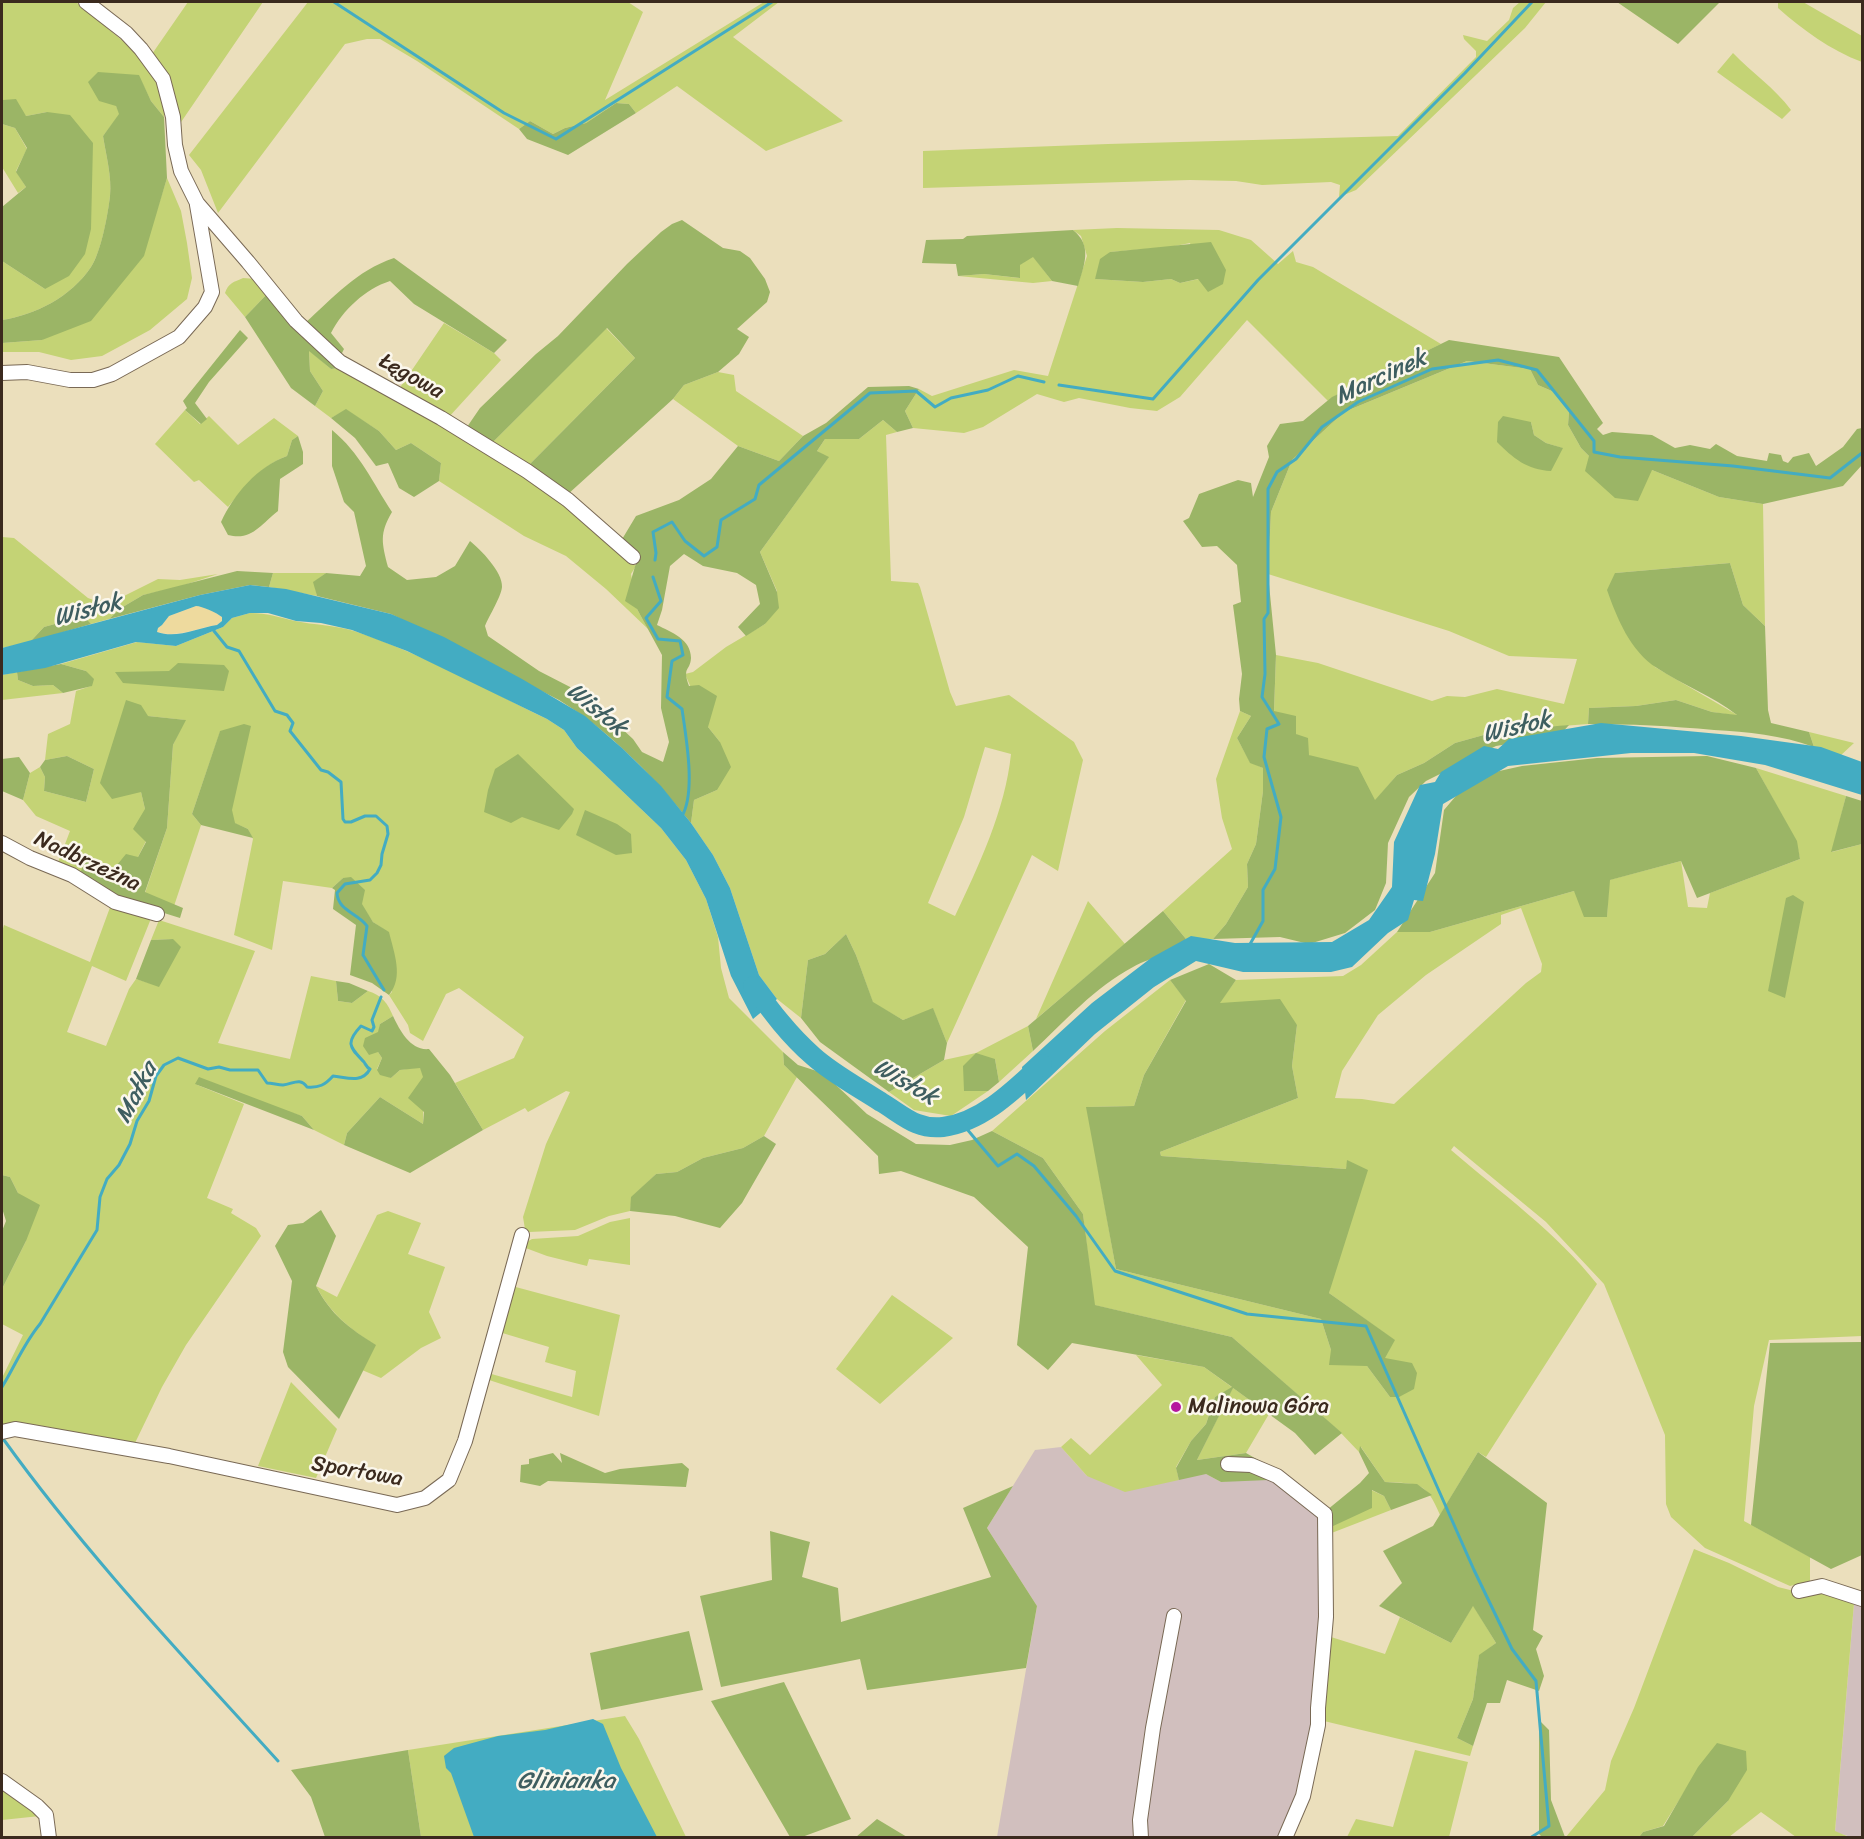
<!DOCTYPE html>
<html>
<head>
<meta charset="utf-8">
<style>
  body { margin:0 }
  #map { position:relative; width:1864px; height:1839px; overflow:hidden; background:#ebdfbc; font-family:Sriracha,sans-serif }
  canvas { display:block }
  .frame { position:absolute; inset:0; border:3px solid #3b2a1e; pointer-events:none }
</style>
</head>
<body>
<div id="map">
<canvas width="1864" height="1839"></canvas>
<div class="frame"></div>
</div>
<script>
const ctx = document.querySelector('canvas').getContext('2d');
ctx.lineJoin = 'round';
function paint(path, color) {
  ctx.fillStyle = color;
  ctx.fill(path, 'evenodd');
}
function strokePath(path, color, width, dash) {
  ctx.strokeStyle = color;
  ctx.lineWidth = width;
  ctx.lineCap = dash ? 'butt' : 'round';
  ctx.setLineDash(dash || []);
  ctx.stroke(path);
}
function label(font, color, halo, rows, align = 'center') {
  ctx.font = font + ' Sriracha,sans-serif';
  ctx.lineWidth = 5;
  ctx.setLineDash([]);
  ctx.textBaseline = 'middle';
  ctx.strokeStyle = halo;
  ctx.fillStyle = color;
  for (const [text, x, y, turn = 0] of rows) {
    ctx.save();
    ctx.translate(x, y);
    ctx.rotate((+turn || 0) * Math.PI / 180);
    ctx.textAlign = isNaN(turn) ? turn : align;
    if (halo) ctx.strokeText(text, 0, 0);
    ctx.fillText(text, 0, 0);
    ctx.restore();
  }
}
const industrial = new Path2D(`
  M1061 1447 1087 1476 1206 1474 1221 1482 1269 1476 1323 1517 1313 1723 1294 1806 1280 1837H997L1037 1606 987 1528 1035 1450Z
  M1854 1603 1862 1605V1837H1851L1835 1832Z`);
const green = new Path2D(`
  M2 2H76L136 52 156 77 164 101V117L151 101 138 75 116 106 120 114 103 136C106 155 112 177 110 196 108 215 101 252 91 267 71 297 35 315 2 320V261L45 289 47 112 26 116 3 100 2 104Z
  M188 2H263L177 128 152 54Z
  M308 2H628L643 12 605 100 764 2H779L733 37 843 121 766 151 677 86 636 113 629 104 616 103 586 123 565 128 553 134 530 121 519 129 417 61 380 39H367L345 44 218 213 201 170 189 155Z
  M1520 2H1546L1525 28 1356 190 1339 197 1340 185 1331 182 1262 185 1236 181 1190 180 923 188V151L1108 144 1398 136 1476 57V51L1464 39 1463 35 1487 41 1509 20 1513 8Z
  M1778 2H1803L1862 36V62C1830 50 1803 30 1778 8Z
  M1733 53C1752 73 1775 88 1791 110L1782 119 1717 72Z
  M2 119V124L15 128 27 149 16 171 26 187 18 193 2 167Z
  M167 178 181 211 187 243 192 278 187 299 150 330 102 356 71 360 39 352H2V343L42 340 157 210Z
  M1117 228 1219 230 1251 240 1278 264 1293 251 1296 262 1313 267 1441 344 1333 397 1328 401 1247 320 1180 397 1157 411 1130 408 1079 398 1064 402 1037 394 983 427 964 433 913 428 905 411 919 389 932 396 1014 370 1048 376 1087 256 1081 236 1073 230ZM1190 243 1199 279 1180 283 1171 279 1143 282 1095 279 1110 252 1170 247Z
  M1033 256 1052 281 1033 283 958 276 984 274 1019 278V265Z
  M243 278 256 279 268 293 245 317 225 293C228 283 234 282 243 278Z
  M444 323 494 353 501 360 448 418 399 389Z
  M606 328 635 358 528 466 492 443Z
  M309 350 331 369 340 368 492 454 581 517 636 566 631 574 637 609 648 629 606 589 566 556 524 536 439 481 441 463 411 443 396 450 379 431 346 410 331 418 315 406 323 391 310 371Z
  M1467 361 1530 369 1538 385 1554 392 1569 412 1568 425 1581 448 1589 456 1652 470 1719 497 1763 504 1765 626 1743 605 1730 563 1615 573 1655 667 1739 716 1712 712 1676 700 1636 706 1589 708 1588 724 1498 731 1455 743 1424 763 1397 775 1375 801 1309 755 1296 734 1274 712 1276 655 1318 663 1432 701 1447 696 1465 697 1497 689 1564 704 1577 659 1509 656 1449 631 1268 574 1271 512 1292 460 1344 412ZM1531 422 1534 435 1546 443 1562 448 1497 442Z
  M718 372 734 375 736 391 803 436 779 461 738 446 673 399 684 385Z
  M185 410 200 424 209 416 238 445 274 418 298 436 292 440 287 456C260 466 245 487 228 507L199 480 194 482 155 444Z
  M883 420 897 432 886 435 891 581 918 583 920 587 950 692 956 706 1009 695 1074 742 1083 760 1058 871 1032 855 947 1043 933 1009 903 1020 873 1003 856 955 846 934 825 954 808 960 801 1018 777 999 759 975 730 888 713 855 691 823 694 800 717 790 720 742 708 727 685 674 693 672 726 647 765 624 777 591 760 552 828 458 817 451 825 439H859ZM985 747 1011 754C1005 811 979 865 955 916L928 903 964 817Z
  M2 537 14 538 88 598 96 601 122 597 158 579 180 580 218 574 175 588 143 595 121 608 109 619 91 624 84 616 44 627 30 642 2 648Z
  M273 573H326L314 582 317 596 269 587Z
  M250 613C268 613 277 617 295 621 314 625 334 625 354 631 421 653 483 688 547 719L564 730 577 748 661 828 686 860 706 899 718 937 721 968 729 998 783 1052 784 1065 797 1077 764 1136 743 1148 703 1158 677 1172 656 1174 632 1197 630 1211 609 1216 575 1230 529 1232 525 1229 523 1217 546 1144 570 1092 566 1091 528 1112 525 1108 483 1130 455 1083 514 1058 524 1037 459 988 446 994 423 1041 410 1033 408 1025 389 995 392 992 389 933 373 922 343 878 332 888 283 881 272 950 234 935 253 839 248 829 234 823 231 810 250 726 220 732 192 814 201 825 174 906 145 893 167 828 173 745 185 720 148 716 141 792 145 809 146 841 138 857 112 871 80 874 57 865 70 831 36 816 23 800 30 773 40 767 45 777 44 791 86 802 94 769 67 756 45 760 48 734 70 724 76 691 91 686 86 671 61 664 137 642 176 646 223 627 232 618Z
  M17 672 18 680 33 686 53 685 63 693 2 700V675Z
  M1240 711 1251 716 1237 738 1250 762 1263 768V791L1256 844 1247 864 1248 887 1226 924 1213 939H1186L1163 911 1232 849 1222 818 1216 779Z
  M1809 732 1854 743 1839 757 1814 747Z
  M1756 768 1846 796 1832 852 1862 844V1336L1769 1340 1754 1406 1744 1521 1810 1557V1581L1790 1586 1705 1548 1671 1517 1666 1504 1665 1435 1604 1284 1546 1222 1454 1146 1451 1150C1501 1193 1556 1232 1597 1284L1486 1457 1478 1452 1440 1515C1426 1481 1419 1484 1385 1482L1361 1447 1359 1452 1339 1431 1232 1337 1094 1305 1083 1214 1043 1158 992 1131 1105 1031 1170 980 1186 1000 1144 1075 1134 1106 1087 1107 1116 1269 1321 1319 1331 1350 1367 1366 1390 1397 1384 1358 1394 1340 1329 1293 1348 1160 1346 1169 1161 1156 1160 1152 1298 1098 1292 1066 1297 1025 1219 1003 1236 980 1343 976 1361 965 1397 932H1430L1574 891 1607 917 1609 880 1681 861 1688 907 1707 908 1710 893 1800 859 1796 841ZM1521 908 1542 964 1541 972 1526 983 1394 1104 1362 1099 1335 1098 1342 1071 1378 1015 1426 975 1501 924V915Z
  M1088 901 1125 944 1036 1019Z
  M112 902 149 914 150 921 126 981 92 966 67 1032 106 1046 129 989 136 979 159 986 173 939 151 940 159 920 255 951 218 1043 290 1059 311 976 336 981 338 1001 352 1003 368 991C382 995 388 1004 393 1016L380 1024 378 1052 382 1058 377 1069 391 1078 400 1070 420 1067 424 1077 423 1124 380 1097 347 1133 344 1145 314 1130 302 1116 195 1084 244 1104 207 1198 233 1209 231 1213 256 1228 261 1236 186 1345 162 1387 135 1443C118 1441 101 1439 84 1435 58 1430 26 1417 2 1430V1378L23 1335 2 1324V1289L26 1241 18 1193 10 1177 2 1175V932L4 925 90 962Z
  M1028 1026 1033 1051 999 1082 995 1059 964 1091H988L951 1116 914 1110 889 1092 944 1060 976 1053Z
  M388 1211 421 1223 408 1254 445 1267 429 1312 441 1338 421 1348 381 1378 362 1370 375 1345C349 1328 331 1314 316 1286L337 1297 377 1215Z
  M630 1218V1265L589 1259 587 1266 547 1256 523 1247 525 1243 532 1239 578 1236 610 1222Z
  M512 1286 620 1315 599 1416 486 1379 488 1373 572 1397 576 1371 545 1362 549 1347 499 1332Z
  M892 1295 953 1338 880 1404 836 1369Z
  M1136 1355 1204 1367 1269 1414 1246 1453 1197 1460 1232 1389 1215 1397 1206 1424 1191 1441 1176 1467 1179 1480 1125 1492 1087 1476 1061 1447 1071 1438 1090 1455 1162 1385Z
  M291 1382 337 1429 316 1478 258 1466Z
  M1371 1490 1384 1496 1391 1510 1329 1534 1331 1527Z
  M1694 1549 1729 1563 1778 1587 1810 1595 1828 1591 1854 1603 1835 1831 1849 1837H1796L1761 1812 1729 1837H1692L1728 1801 1686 1789 1663 1826 1643 1832 1639 1837 1565 1838 1605 1790 1611 1761 1634 1708Z
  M1473 1605 1496 1643 1479 1656 1473 1699 1457 1738 1473 1746 1470 1756 1324 1721 1331 1637 1385 1654 1400 1617 1451 1643Z
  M625 1716 639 1739 686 1837H421L408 1750Z
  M1415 1750 1468 1762 1449 1837H1347L1356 1819 1393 1827Z
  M2 1787 40 1816 2 1820Z`);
const forest = new Path2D(`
  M1617 2H1720L1678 44Z
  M98 72 139 75 151 101 164 117 167 178 144 256 91 321 42 340 2 343V320C35 315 71 297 91 267 101 252 108 214 110 196 112 177 106 155 103 136L119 114 116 106 99 101 88 82Z
  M16 99 26 116 47 112 70 115 93 143 91 229 85 254 69 276 45 289 2 261V207L26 187 16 172 27 148 15 128 2 124 3 100Z
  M616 103 629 104 636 113 568 155 527 139 519 129 530 121 553 134 565 128 586 123Z
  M682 220 723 248 740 251 750 258 765 279 770 292 767 302 737 329 749 337 739 354 718 372 684 385 673 399 567 495 528 466 635 358 607 328 492 443 467 427 480 408 536 354 558 336 627 264 661 232 672 224Z
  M1073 230C1093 246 1084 265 1078 286L1052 281 1033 257 1020 265V278L984 274 958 276 956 264 922 263 926 240 963 239 967 236Z
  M1211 242 1226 270 1223 284 1208 292 1198 279 1180 283 1171 279 1143 282 1095 279 1100 259 1110 252Z
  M394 258 507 340 494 353 414 304 390 281C365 289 343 310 331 333L344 349 340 357 305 323C334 297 356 271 394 258Z
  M268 293 340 368 331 369 309 351 310 371 323 391 315 406 291 388 245 317Z
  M240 330 248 338 209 382 195 403 207 419 201 424 185 410 187 408 183 401Z
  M1449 340 1559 357 1603 423 1597 429 1603 435 1612 432 1652 435 1675 448 1690 445 1710 449 1716 444 1737 456 1767 461 1769 453 1781 455 1783 461 1788 463 1793 457 1809 453 1816 466 1843 447 1857 429 1862 428V465L1843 486 1763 504 1719 497 1652 470 1638 501 1615 498 1585 471 1589 456 1581 448 1568 425 1569 412 1554 392 1538 385 1530 369 1467 361 1344 412 1292 460 1271 512 1268 574 1276 655 1274 711 1296 716V734L1308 738 1309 755 1358 767 1375 800 1397 775 1424 763 1455 743 1498 731 1569 725 1560 735 1496 746 1426 781 1409 797 1388 843 1386 883 1375 910 1345 933 1309 944 1280 937 1213 939 1226 924 1248 887 1247 864 1256 844 1263 791V768L1250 763 1237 738 1251 716 1240 711 1239 699 1242 674 1233 605 1241 602 1237 565 1217 546 1202 547 1183 521 1189 518 1199 494 1238 480 1251 483 1253 497 1269 457 1267 446 1280 424 1303 421 1332 397Z
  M909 386 919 389 905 411 913 428 897 432 883 420 859 439H825L817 451 829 457 760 552 777 592 779 608 765 624 746 636 738 627 760 604 756 585 737 573 703 566 684 554 670 566 662 610 657 625C671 632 691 639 691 658 690 672 682 666 689 686L699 685 717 696 708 727 720 742 731 767 717 790 694 800 691 823C653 776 611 732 559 700L391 614 317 596 313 582 326 573 360 576 366 566 354 512 344 502 332 466V430C360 453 373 483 392 512 379 534 382 543 388 567L407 580 436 577 455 566 470 541C480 549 503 572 502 587 501 597 489 616 485 626L488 636 539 671 572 688 607 715 633 739 642 752 663 762 669 742 661 708 662 655 637 609 625 601 638 556 621 541 636 516 679 500 711 479 738 446 779 461 803 436 826 423 868 387Z
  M346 409 379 431 396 450 411 443 441 463 439 481 414 497 399 488 388 463 376 466 355 438 331 418Z
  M1503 416 1531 422 1534 435 1546 443 1563 448 1551 471C1527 470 1513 458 1497 442L1498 422Z
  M298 436 303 452V464L280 479 278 511C260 525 252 541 228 535L221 522C234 494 257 467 287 456L292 440Z
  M1730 563 1743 605 1765 626 1768 710 1771 723 1809 732 1814 747C1782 735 1747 732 1714 730 1671 726 1630 724 1588 724L1589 708 1636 706 1676 700 1712 712 1737 715C1713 696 1682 685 1657 668 1630 651 1617 618 1607 590L1615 573Z
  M237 571 273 573 269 587 250 585 200 595 109 619 121 608 143 595Z
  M84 616 91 624 30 642 44 627Z
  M178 663 224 665 229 671 224 691 123 683 115 672 169 671Z
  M61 664 86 671 94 679 92 686 63 693 53 685 33 686 18 680 17 672Z
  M126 700 141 705 148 716 186 720 173 745 167 828 145 892 183 908 180 918 113 897 80 874 84 863 90 856 112 871 126 854 138 857 146 842 133 829 145 809 141 792 112 799 100 783Z
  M244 724 251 726 232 810 235 823 248 829 253 838 201 825 192 814 220 731Z
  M518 754 574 809 572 814 559 830 522 817 511 823 484 812 488 790 495 769Z
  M67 756 94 769 86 802 44 791 45 777 40 767 45 760Z
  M1707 756 1756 768 1797 841 1800 859 1697 898 1681 861 1610 880 1607 917H1584L1574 891 1430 932H1397L1435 873 1444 810 1472 777 1522 766 1597 758Z
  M19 757 30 773 23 800 2 791V759Z
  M1846 796 1862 801V844L1831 852Z
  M585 810 617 824 631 834 632 853 616 855 576 835Z
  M351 877 365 890 362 904 373 922 389 932C394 953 404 977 389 995L372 983 350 975 356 925 333 909 335 890 332 888 343 878Z
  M1793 895 1804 902 1785 998 1768 991 1786 898Z
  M1163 911 1186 939C1169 956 1153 956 1133 967 1095 987 1064 1022 1033 1051L1028 1026Z
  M846 934 856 955 873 1002 903 1020 933 1008 947 1043 944 1060 889 1092 820 1042 801 1018 808 960 825 954Z
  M173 939 181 947 159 987 136 979 151 940Z
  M1209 964 1236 980 1220 1003 1280 999 1297 1025 1292 1066 1298 1098 1160 1152 1161 1156 1346 1169 1347 1160 1368 1170 1329 1293 1395 1340 1385 1358 1412 1363 1417 1373 1414 1389 1399 1397H1390L1367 1366 1329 1365 1331 1350 1321 1319 1116 1269 1086 1107 1134 1106 1144 1075 1186 1001 1170 980Z
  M336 981 349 983 368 991 352 1003 338 1001Z
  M393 1016C400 1031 411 1051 429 1049L450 1075 483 1130 410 1173 344 1145 347 1133 380 1097 423 1124 424 1112 408 1098 423 1077 420 1068 400 1070 391 1078 380 1075 377 1070 382 1058 378 1052 369 1055 363 1046 365 1038 378 1032 380 1024Z
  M783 1052 798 1065 823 1073 867 1114 916 1144 950 1145 972 1140 992 1131 1043 1158 1083 1214 1095 1305 1232 1337 1342 1433 1315 1455 1295 1433 1233 1388 1197 1460 1246 1453 1272 1468 1268 1480 1221 1482 1206 1474 1179 1480 1176 1468 1191 1441 1206 1424 1215 1397 1232 1387 1204 1367 1072 1343 1048 1370 1017 1345 1028 1247 974 1197 901 1171 879 1174 878 1156 784 1065Z
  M976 1053 995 1059 999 1082 988 1091H964L963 1066Z
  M199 1077 302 1116 314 1130 195 1084Z
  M764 1136 776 1144 742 1203 720 1228 675 1216 630 1211 631 1197 656 1174 677 1172 703 1158 743 1148Z
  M2 1175 10 1177 18 1193 40 1205 26 1241 2 1289V1231L6 1221 2 1208Z
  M321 1210 336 1236 316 1286C331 1315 349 1328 376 1345L339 1419 288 1367 283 1352 292 1281 275 1246 288 1225 303 1223Z
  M1862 1342V1555L1831 1569 1751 1525 1770 1343Z
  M1360 1446 1385 1482 1417 1484 1432 1495 1391 1510 1384 1496 1372 1490V1508L1331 1527 1327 1510 1360 1483 1369 1473 1359 1452Z
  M1478 1452 1547 1503 1533 1630 1543 1636 1536 1649 1544 1676 1539 1691 1507 1680 1500 1703H1487L1473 1746 1457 1738 1473 1699 1479 1655 1496 1643 1473 1606 1451 1643 1379 1606 1402 1583 1383 1551 1433 1526Z
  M553 1453 562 1463 560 1453 605 1473 620 1469 682 1463 689 1469 686 1487 548 1481 540 1486 520 1482 521 1465 529 1464V1459Z
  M1013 1486 987 1528 1037 1606 1026 1668 867 1690 860 1659 721 1687 700 1596 772 1580 770 1531 810 1542 802 1577 838 1588 841 1622 991 1577 963 1508Z
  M689 1631 703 1690 601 1710 590 1653Z
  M784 1682 851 1819 802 1837H790L711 1701Z
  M1539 1720 1549 1730 1551 1800 1565 1837H1542L1539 1834Z
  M1717 1743 1746 1751 1747 1770 1728 1801 1692 1837H1639L1643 1832 1664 1826 1698 1767Z
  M408 1750 421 1837H325L311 1797 291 1770Z
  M877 1819 907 1837H856Z`);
const sand = new Path2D(`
  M196 606C204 606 215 612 222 617V621L217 625C197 628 177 638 157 632L158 628 162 625 169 616Z`);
const water = new Path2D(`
  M250 585 286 589 391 614 444 637 522 679 585 716 622 748 661 786 691 823 713 855 730 888 759 975 777 999 753 1019 731 976 706 899 686 860 661 828 577 748 564 730 547 719 407 651 352 630 321 623 296 621 268 613H250L232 618 223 627 176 646 136 642 45 668 2 675V648L200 595ZM196 606C202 606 217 613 222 617V621L217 625C197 628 177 639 157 632L158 628 162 625 169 616Z
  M1601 723 1741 736 1821 747 1862 762V795L1765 765 1694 753H1631L1508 766 1443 804 1435 854 1423 901 1414 900 1408 920 1388 933 1352 967 1331 972H1243L1196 961 1154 987 1095 1034 1026 1100 1022 1067 1092 1003 1151 958 1191 936 1235 943 1332 942 1369 920 1392 887 1394 842 1420 785 1435 782 1441 772 1484 746 1498 749 1509 739Z
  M593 1719 603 1724 621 1768 657 1837H474L451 1773 446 1768 444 1756 454 1748 498 1736 545 1730Z`);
const stream = new Path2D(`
  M334 2 504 113 556 139 772 2
  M1059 385 1153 399 1258 280 1465 73 1532 2
  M655 560 656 553 653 532 672 522 685 541 704 556 717 547 721 520 755 499 759 485 870 393 916 391 935 407 951 398 988 390 1018 376 1044 382
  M653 577 661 601 646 618 658 639 680 641 683 655 672 661 667 697 682 709C686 737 696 792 682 816
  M214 631 227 647 239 651 275 711 287 715 293 723 290 731 321 770 328 772 341 782 343 819 345 822H351L365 816H376L387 826 388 834 382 854 381 865 377 873 370 880 345 884 337 893C338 911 358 913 367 926L363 955 384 990
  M1249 946 1263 921V890L1275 869 1281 817 1264 757 1267 729 1279 724 1262 697 1265 674 1264 619 1268 613V489L1277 472 1296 459 1322 427 1358 402 1432 369 1498 360 1537 370 1594 441V452L1620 457 1733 466 1830 478 1862 453
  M961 1122 998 1166 1017 1154 1034 1166 1076 1216 1115 1271 1247 1314 1366 1326 1474 1570 1512 1649 1536 1681 1549 1826 1530 1838
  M2 1387C15 1366 24 1343 40 1324L97 1230 100 1197 107 1179 119 1165 130 1144 137 1121 149 1101 156 1076 164 1065 178 1058 208 1069 219 1067 230 1070H258L267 1083C272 1083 278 1085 283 1085 293 1084 300 1077 307 1087 319 1088 325 1085 333 1076 346 1077 362 1084 370 1069 367 1068 366 1065 364 1062 351 1048 344 1044 361 1026L372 1031 374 1027 372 1020 381 997
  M4 1440C86 1554 184 1657 278 1761`);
const river = new Path2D(`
  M753 986C771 1011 789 1035 813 1056 833 1074 858 1087 881 1102 903 1115 916 1130 943 1127 982 1122 1014 1090 1042 1064`);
const minor = new Path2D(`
  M86 2 126 33 141 49 163 79 173 117 175 145 181 171 197 203 248 262 296 321 340 362 441 418 527 471 568 500 633 557
  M2 373 27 372 70 380H93L112 374 179 337 205 307 212 292 197 205
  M2 843 30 858 72 875 115 902 157 914
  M2 1432 15 1429 169 1456 397 1505 425 1498 449 1480 465 1441 522 1235
  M1228 1464 1251 1465 1277 1476 1325 1514 1326 1617 1318 1708V1725L1303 1796 1285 1838
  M1799 1591 1822 1586 1862 1599
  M2 1781 37 1806 46 1815 49 1838
  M1141 1838 1140 1820 1153 1728 1174 1616`);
const markers = [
  [1176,1407,6,"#b5179e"]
];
const streetNames = [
  ["Łęgowa",411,377,29],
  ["Nadbrzeżna",87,862,25],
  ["Sportowa",357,1472,10]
];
const poiNames = [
  ["Malinowa Góra",1188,1407]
];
const waterNames = [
  ["Marcinek",1381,378,-25],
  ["Wisłok",88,611,-14],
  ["Wisłok",596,710,39],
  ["Wisłok",1517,728,-13],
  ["Wisłok",905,1083,30],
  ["Małka",137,1093,-63],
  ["Glinianka",566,1782]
];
paint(industrial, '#d1bfbe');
paint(green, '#c4d375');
paint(forest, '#9bb566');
paint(sand, '#eeda9e');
paint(water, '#43acc2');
strokePath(stream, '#43acc2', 3);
strokePath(river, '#43acc2', 20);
strokePath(minor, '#796955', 16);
strokePath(minor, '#fff', 14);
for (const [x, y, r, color] of markers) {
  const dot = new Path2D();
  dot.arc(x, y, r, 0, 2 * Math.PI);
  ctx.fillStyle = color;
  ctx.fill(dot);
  strokePath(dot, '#fbf7ec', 2);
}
label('22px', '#3b2a1e', '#fbf7ec', streetNames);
label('22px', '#3b2a1e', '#fbf7ec', poiNames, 'left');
label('italic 24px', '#3e5e60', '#fbf7ec', waterNames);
</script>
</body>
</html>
